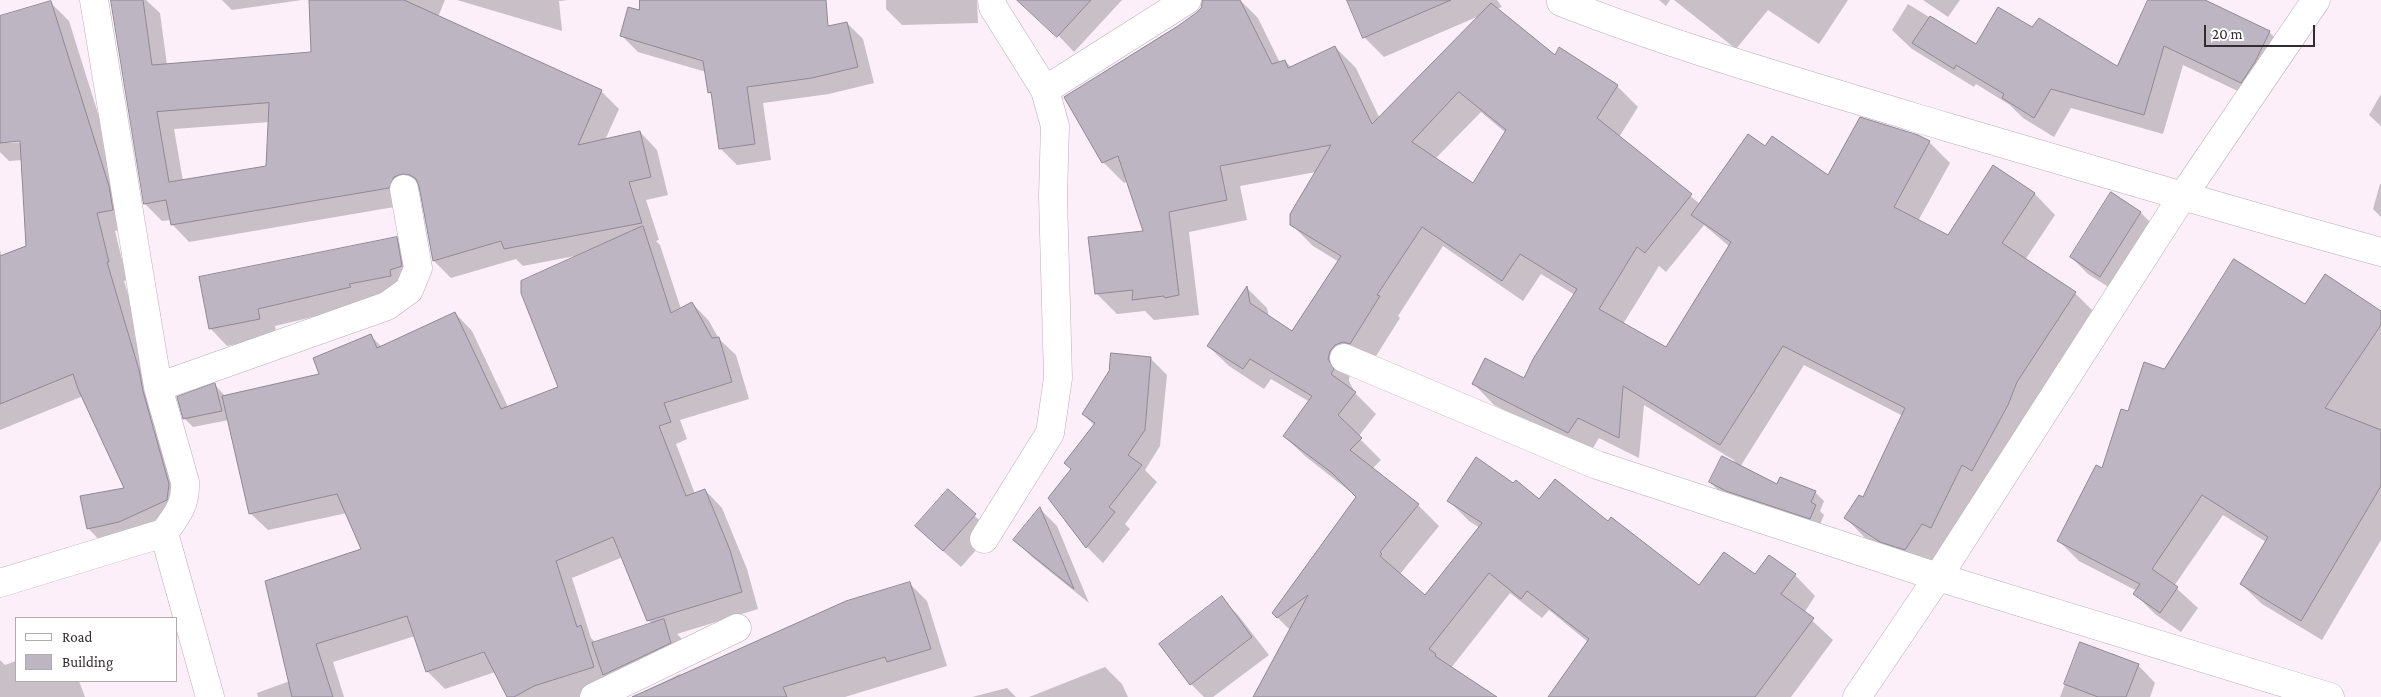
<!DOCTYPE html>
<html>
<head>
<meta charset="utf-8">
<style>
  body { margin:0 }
  #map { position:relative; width:2381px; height:697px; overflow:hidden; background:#fceff9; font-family:"Crimson Pro",serif }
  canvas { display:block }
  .legend { position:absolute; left:15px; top:617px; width:162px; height:65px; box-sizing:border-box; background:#fff; border:1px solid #adabac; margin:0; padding:6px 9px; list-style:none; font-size:15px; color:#312c30 }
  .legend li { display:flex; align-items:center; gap:10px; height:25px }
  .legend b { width:25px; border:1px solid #adabac }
  .scale { position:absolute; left:2204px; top:25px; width:111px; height:22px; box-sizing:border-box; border:2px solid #312c30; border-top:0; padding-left:6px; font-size:15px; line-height:18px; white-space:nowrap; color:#312c30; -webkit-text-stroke:4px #fff; paint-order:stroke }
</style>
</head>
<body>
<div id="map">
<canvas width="2381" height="697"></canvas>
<ul class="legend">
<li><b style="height:6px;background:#fff"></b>Road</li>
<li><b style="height:14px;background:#beb5c2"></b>Building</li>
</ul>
<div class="scale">20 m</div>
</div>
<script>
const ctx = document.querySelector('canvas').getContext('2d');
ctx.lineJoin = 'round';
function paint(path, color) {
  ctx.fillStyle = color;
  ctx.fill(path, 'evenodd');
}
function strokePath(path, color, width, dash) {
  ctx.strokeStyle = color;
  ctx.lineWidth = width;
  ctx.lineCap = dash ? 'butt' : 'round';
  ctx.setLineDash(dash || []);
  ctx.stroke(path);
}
const shadow = new Path2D(`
  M112 0H146L160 13 167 65 312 53 310 0H445L438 17 601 91 619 109 605 140 640 132 657 150 668 195 646 200 659 240 656 241 660 245 681 309 692 303 709 321 719 339 736 355 749 399 680 420 687 439 676 444 695 494 705 490 722 508 747 569 758 609 677 634 681 638 688 660 611 697H509L495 672 445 689 427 671 415 636 333 662 344 697H258L257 693 290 681 362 550 347 513 268 530 250 513 229 420 193 427 185 419 215 385 225 396 321 374 370 335 382 347 455 313 472 331 508 407 560 388 580 255 523 266 516 259 451 278 434 261 420 191 412 194 406 205 189 242 172 224 171 220 162 221 145 204ZM270 122 268 167 183 181 174 129ZM623 557 648 620 652 624 596 643 591 638 572 578Z
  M222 0H302L232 10Z
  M457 0H569L559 1 562 31Z
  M641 0H748L752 42 847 23 863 39 874 83 829 94 763 103 771 160 737 165 720 148 713 96 709 92 706 72 638 52 622 36 640 12Z
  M886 0H977L978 23 902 25 886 9Z
  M1025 0H1122L1074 52Z
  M1233 0H1240L1258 18 1280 63 1285 61 1292 68 1335 47 1356 68 1380 119 1479 16 1384 57 1364 37 1348 0H1497L1502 7 1496 9 1555 57 1617 86 1638 107 1619 137 1700 204 1766 148 1828 177 1918 136 1929 142 1950 163 1918 221 1948 236 1994 167 2035 194 2055 215 2025 260 2075 293 2096 314 1952 548 1943 544 1926 570 1902 562 1866 539 1846 518 1864 499 1903 416 1804 365 1740 467 1778 486 1815 492 1824 501 1820 511 1824 515 1819 527 1719 491 1710 482 1735 461 1644 405 1639 458 1599 438 1590 453 1494 405 1474 384 1524 379 1575 295 1541 274 1523 301 1443 246 1398 316 1400 318 1371 364 1350 372 1349 381 1355 393 1376 414 1358 437 1381 460 1372 469 1418 505 1439 526 1400 574 1425 597 1480 528 1469 521 1449 501 1514 484 1540 500 1608 523 1699 587 1755 576 1795 575 1815 596 1804 613 1833 640 1791 697H1558L1588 642 1549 610 1542 618 1510 593 1451 668 1490 697H1254L1290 630 1273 613 1357 497 1305 456 1284 436 1310 402 1271 379 1264 389 1229 366 1208 346 1247 288 1267 308 1269 317 1292 333 1339 262 1313 246 1292 225 1316 172 1240 186 1247 220 1189 232 1199 315 1154 320 1145 311 1117 314 1096 293 1145 232 1128 181 1124 183 1103 162 1066 97 1164 34ZM1481 112 1506 133 1473 185 1435 159ZM1704 225 1730 247 1666 349 1623 324 1659 266 1666 272Z
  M1659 0H1670L1666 6Z
  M1674 0H1848L1819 44 1768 10 1736 49Z
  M1923 0H1960L1948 17Z
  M2150 0H2202L2269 32 2289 51 2261 102 2183 65 2163 134 2071 108 2054 137 2023 118 2010 105 1976 84 1974 87 1912 49 1892 30 1908 4 1976 46 2033 28 2117 68Z
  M50 2 69 21 127 206 131 228 115 231 127 280 124 281 157 390 186 517 106 547 88 528 126 489 83 396 0 430V250L32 362 23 160 9 161 0 152V17ZM27 140V142L6 143V141Z
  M2381 94V126L2369 115Z
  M2380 184H2381V217L2373 209Z
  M2111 194 2141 213 2158 230 2118 293 2088 274 2071 257Z
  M396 239 413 256 418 283 367 304 275 326 277 336 227 346 210 328Z
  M2306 305 2381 313V540L2322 640 2262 604 2241 584 2266 542 2223 515 2174 586 2198 608 2181 632 2155 614 2135 594 2137 591 2079 561 2059 541 2102 470 2129 413 2165 371Z
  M1150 358 1167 375 1160 446 1145 470 1157 482 1125 524 1130 529 1103 563 1087 547 1050 498 1072 470 1095 426 1083 414Z
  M948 491 992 532 961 567 934 543Z
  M1040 509 1057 526 1089 603 1032 557 1015 540Z
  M910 584 927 601 947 666 845 697H633L680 674 682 676Z
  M1221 598 1238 615 1269 655 1213 697H1204L1191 684Z
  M2081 643 2138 665 2155 683 2150 697H2060Z
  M0 660 5 665 16 661V681H79L85 697H0Z
  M1105 667 1122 684 1128 697H1029Z
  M1007 688 1016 697H972Z`);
const building = new Path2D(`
  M111 0H143L152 65 311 52 309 0H404L602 90 578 145 640 131 651 177 629 182 642 223 504 249 501 241 433 261 419 186 416 179 410 175 402 174 394 177 389 188 171 225 166 200 144 204ZM269 103 266 166 169 182 157 112Z
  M640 0H826L828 26 847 22 858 67 812 78 747 87 755 144 719 149 711 92 708 93 703 61 620 36 628 7 639 10Z
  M1017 0H1091L1057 37Z
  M1203 0H1240L1272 64 1285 60 1288 68 1335 46 1372 124 1491 3 1555 55 1559 47 1618 85 1597 118 1692 194 1645 253 1637 247 1599 309 1666 347 1731 242 1691 215 1748 134 1765 146 1772 136 1828 175 1860 117 1918 135 1930 141 1894 207 1948 235 1993 165 2035 193 2002 243 2076 292 2017 382 2008 405 1972 471 1962 465 1931 528 1922 524 1905 550 1880 542 1844 518 1859 495 1863 497 1905 408 1783 346 1720 445 1623 386 1619 438 1578 418 1568 433 1472 384 1485 358 1524 378 1533 359 1577 289 1520 254 1502 281 1422 227 1377 295 1380 296 1350 344 1343 342 1335 345 1330 351 1328 359 1334 369 1331 374 1356 392 1338 415 1362 438 1350 450 1419 504 1380 552 1382 554 1380 556 1425 595 1482 523 1447 501 1476 457 1513 483 1516 480 1539 499 1555 479 1608 521 1611 517 1699 585 1724 552 1755 574 1769 555 1796 574 1781 594 1814 618 1755 697H1548L1589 639 1527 591 1521 599 1489 573 1429 649 1436 654 1435 656 1497 697H1253L1308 595 1277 618 1272 613 1356 497 1332 473 1283 436 1312 396 1250 359 1243 369 1207 346 1247 286 1250 303 1292 331 1341 256 1290 225V214L1331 145 1220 166 1227 200 1169 212 1179 295 1165 298 1164 296 1132 300 1133 290 1095 294 1088 237 1143 231 1118 156 1102 163 1064 97 1178 26 1196 13 1201 8ZM1459 92 1506 130 1473 183 1412 142Z
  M1347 0H1451L1363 38Z
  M2148 0H2205L2270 31 2255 62 2241 83 2164 46 2144 115 2051 89 2034 118 2002 98 2004 94 1956 65 1954 69 1912 43 1930 16 1976 44 1998 7 2032 27 2039 18 2117 66Z
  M51 1 109 186 113 210 97 213 109 262H107L139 370 143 391 169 484 167 500 119 522 87 529 80 496 124 488 78 389 73 374 0 404V256L26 246 20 141 0 143V16Z
  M2111 192 2141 212 2100 277 2070 257Z
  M643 226 671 313 692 302 712 338 719 337 732 382 664 403 671 422 659 426 686 496 705 489 730 550 742 592 647 621 613 537 556 561 577 627 581 625 594 667 534 686 514 697H507L484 652 426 672 407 616 316 644 333 697H292L265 581 361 549 337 494 249 514 222 396 319 374 313 358 371 334 377 348 455 312 501 409 558 387 521 293V281Z
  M397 237 402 266 390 270 391 276 349 284 351 287 258 309 260 319 209 329 199 277Z
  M2234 259 2305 304 2325 274 2381 311V325L2325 408 2381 430V486L2301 621 2240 584 2268 537 2202 495 2152 569 2178 587 2160 613 2133 594 2140 584 2057 541 2096 465 2102 468 2121 409 2128 411 2144 362 2164 369Z
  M1111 353 1151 357 1145 430 1128 455 1142 465 1109 507 1115 512 1086 548 1048 498 1071 469 1064 463 1095 423 1082 414 1109 371Z
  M215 383 222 411 183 419 177 397Z
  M1722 456 1777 484 1780 477 1816 491 1811 502 1816 505 1810 519 1726 491 1709 482Z
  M948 489 976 514 943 551 915 526Z
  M1040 507 1074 589 1013 540Z
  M910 582 931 649 887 662 885 657 783 687 787 697H632L846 601Z
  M1222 596 1252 637 1190 685 1159 644Z
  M664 619 671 643 603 675 592 643Z
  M2080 642 2139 664 2126 697H2098L2064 684Z`);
const street = new Path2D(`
  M1561 2C1676 47 1795 81 1913 117 2069 163 2224 209 2381 252
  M1045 90 1187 0
  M1344 358 1597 465 1938 577 2330 697
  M158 387 387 306 409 290 418 268 404 189
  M164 533 210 697
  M984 539 1050 433 1058 378 1053 196 1055 126 1045 90 993 7 992 0
  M0 583 164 533C177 515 186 505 185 482L158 387 94 0
  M594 697 737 628
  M1857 697 1938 577 2182 197 2316 0`);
paint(shadow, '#0003');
paint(building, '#beb5c2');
strokePath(building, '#8f8894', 1);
strokePath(street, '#bbafb9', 29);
strokePath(street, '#fff', 28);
</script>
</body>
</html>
